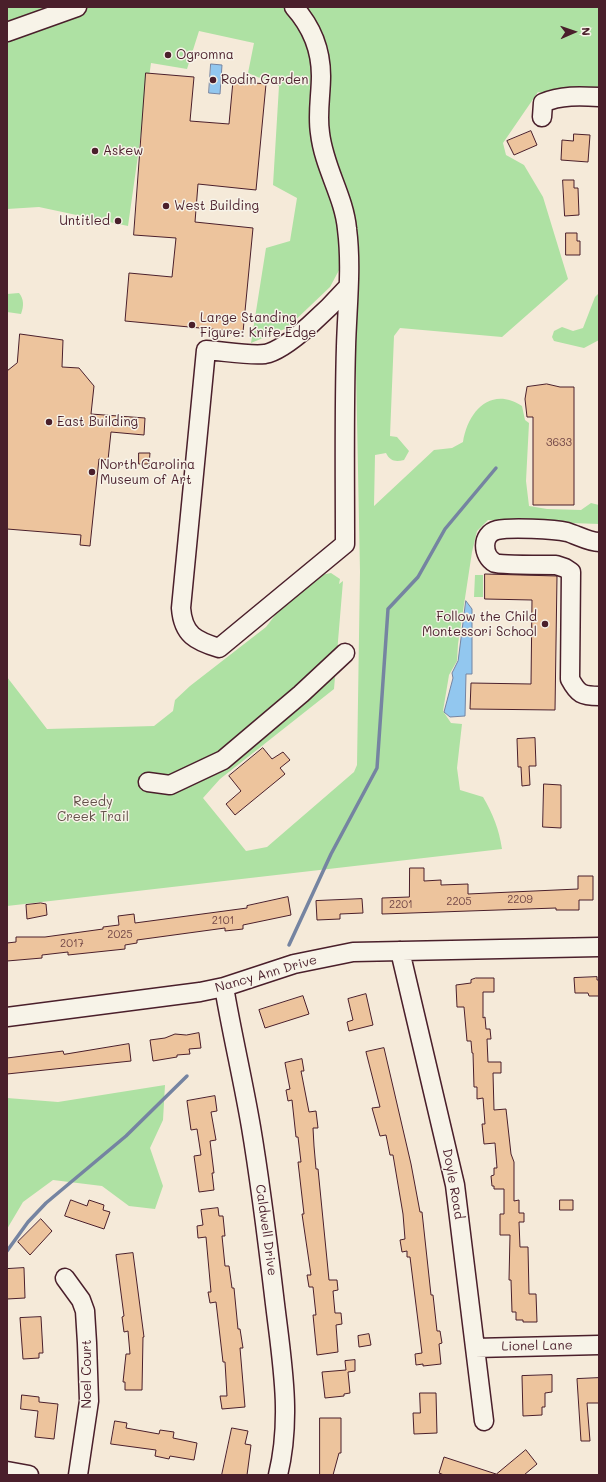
<!DOCTYPE html>
<html>
<head>
<meta charset="utf-8">
<style>
  body { margin:0 }
  #map { position:relative; width:606px; height:1482px; overflow:hidden; background:#f5ead9; font-family:Mali,sans-serif }
  canvas { display:block }
  .frame { position:absolute; inset:0; border:8px solid #4a1f2b; pointer-events:none }
  .north { position:absolute; left:554px; top:12px; width:40px; height:40px; -webkit-text-stroke:3px #f7f3e8; paint-order:stroke; rotate:88deg; font-size:11px; font-weight:700; line-height:16px; text-align:center; color:#4a1f2b }
  .north::after { content:''; display:block; margin:auto; width:14px; height:18px; background:#4a1f2b; clip-path:polygon(50% 0,100% 100%,50% 72%,0 100%) }
</style>
</head>
<body>
<div id="map">
<canvas width="606" height="1482"></canvas>
<div class="frame"></div>
<div class="north">N</div>
</div>
<script>
const ctx = document.querySelector('canvas').getContext('2d');
ctx.lineJoin = 'round';
function paint(path, color) {
  ctx.fillStyle = color;
  ctx.fill(path, 'evenodd');
}
function strokePath(path, color, width, dash) {
  ctx.strokeStyle = color;
  ctx.lineWidth = width;
  ctx.lineCap = dash ? 'butt' : 'round';
  ctx.setLineDash(dash || []);
  ctx.stroke(path);
}
function label(font, color, halo, rows, align = 'center') {
  ctx.font = font + ' Mali,sans-serif';
  ctx.lineWidth = 3;
  ctx.setLineDash([]);
  ctx.textBaseline = 'middle';
  ctx.strokeStyle = halo;
  ctx.fillStyle = color;
  for (const [text, x, y, turn = 0] of rows) {
    ctx.save();
    ctx.translate(x, y);
    ctx.rotate((+turn || 0) * Math.PI / 180);
    ctx.textAlign = isNaN(turn) ? turn : align;
    if (halo) ctx.strokeText(text, 0, 0);
    ctx.fillText(text, 0, 0);
    ctx.restore();
  }
}
const green = new Path2D(`
  M7 7H599V92L546 95 538 92 503 143 506 155 524 165 543 197 568 279 502 337 400 328 394 336 390 436 397 437 409 451 404 460C395 462 390 461 386 453L375 455 374 506 434 450 452 448 463 442C468 411 491 386 522 406L525 420 529 423 526 481 529 506 547 509 581 510 591 503 599 505V524L488 520 477 531 472 552 458 644 457 661 449 675 443 711 451 723 462 724 457 768 460 790 483 797C493 814 499 829 502 849L7 906V677L47 729 154 726 173 711 175 700 190 686 266 627 283 605 316 576 331 573 340 579 339 584 343 581 334 689 220 779 203 798 246 851 267 847 354 772 357 765 360 572 354 267 345 259 330 287 287 328 251 343 266 248 290 241 297 198 273 185 279 86 248 73 254 43 199 31 187 69 151 63 128 226 39 207 7 209Z
  M19 293C24 299 24 306 21 314L7 312V294Z
  M599 293V340L584 348 554 341 552 337 554 331 562 327 573 331 583 328 595 297Z
  M475 575H483V597H474Z
  M165 1085 163 1120 150 1148 163 1186 155 1209 129 1206 102 1186 53 1180 23 1202 7 1229V1098L58 1102Z`);
const water = new Path2D(`
  M211 64 222 65 220 94 209 93Z
  M466 601 472 609V674H466L465 716 450 717 444 712 453 678 452 673 458 661Z`);
const stream = new Path2D(`
  M289 945 331 854 377 768 388 609 418 577 445 529 496 468
  M7 1251 28 1222 46 1203 126 1136 187 1076`);
const building = new Path2D(`
  M146 73 194 77 190 121 229 124 233 81 266 84 256 190 198 184 195 222 253 228 243 332 125 321 129 273 172 277 176 238 134 235Z
  M531 131 537 145 514 155 507 141Z
  M574 134 590 135 588 162 561 160 562 140 573 141Z
  M563 180H574V188H578L579 215 565 216Z
  M566 233H577V241H580V255H566Z
  M20 334 63 340 62 367 79 368 94 386 91 414 145 418 144 435 111 432 108 460 99 459 90 546 80 545 81 535 7 529V371L17 363Z
  M547 384 560 387H574V505H533V417H527L525 399 527 387Z
  M139 453H150L149 464H139Z
  M485 574 557 576 555 710 470 709 471 683 531 684 532 600 485 599Z
  M535 738 536 766H529L530 785 522 786 521 767H518L517 739Z
  M263 748 272 759 283 752 290 760 280 768 285 774 235 815 226 804 241 791 229 776Z
  M544 784 561 785V828L543 827Z
  M410 868H424V881L441 880V885L468 884V894L578 889V876H593V900H579V910H556V908L382 914V898L409 897Z
  M288 897 291 915 243 925V929L225 931V928L137 940V943L125 945V949L68 955V952L42 955V958L7 961V943L16 942V937H45L103 929V927L119 925 118 916 134 914 135 923 247 908V906Z
  M362 899 363 913 340 914V919L317 920 316 901Z
  M41 903 46 904 47 915 27 919 26 905Z
  M597 977V980H599V996H589L588 993H575L574 978Z
  M476 978H494V992H483V1018L485 1017 486 1029H490L491 1039H487L488 1062H501V1073H493L494 1110 506 1109 511 1154 514 1162V1201L519 1200V1213H524V1222H519L520 1247H528L529 1294H536L537 1322H523V1320H516V1312H512L511 1280H509L510 1235H500V1214H504V1189H494V1186H492L491 1176 494 1175V1168H497L495 1143 484 1144 482 1124H485L483 1098 477 1099V1087H474L473 1053H472L471 1041H467L464 1007H457L456 985 471 983V980Z
  M366 994 373 1025 349 1031 347 1022 353 1020 348 999Z
  M303 996 309 1014 265 1028 259 1010Z
  M199 1033 201 1048 189 1049 190 1054 177 1055V1057L153 1061 150 1040 165 1038 175 1034 186 1035Z
  M129 1044 131 1061 7 1074V1058L63 1051 64 1054Z
  M384 1048 411 1164 420 1212H422L431 1295H433L437 1331H440L442 1343 439 1344 441 1364 423 1366V1364L416 1365 415 1354 422 1353 410 1257H407V1251L402 1252 400 1240 405 1239 403 1214 393 1155H390L386 1135 380 1136 372 1108 380 1107 366 1052Z
  M302 1059 304 1071H301L309 1112 316 1111 318 1128H313L314 1146 316 1169H318L329 1280H337L338 1290 333 1291 335 1313H341L342 1324 336 1325 338 1352 317 1355 313 1315H316L313 1287H309L307 1275H311L302 1214H304L298 1162H301L298 1137H296L292 1100 288 1101 286 1090 290 1089 285 1063Z
  M215 1096 217 1111 211 1112 216 1140 210 1141 214 1173H212L214 1190 199 1192 194 1156 201 1155 197 1129 191 1130 187 1101Z
  M71 1200 87 1206 89 1200 104 1205 103 1210 110 1212 104 1229 65 1216Z
  M560 1200H573V1210H560Z
  M218 1208 219 1216H223L225 1236H222L225 1266H229L232 1288H234L238 1329H240L243 1348H240L245 1407 222 1409 220 1396H227L225 1362H223L216 1302 210 1303 208 1292H211L206 1237 198 1238 197 1226 203 1225 201 1210Z
  M41 1219 52 1231 30 1255 18 1242Z
  M133 1253 144 1337H143L142 1390H125V1382H123L126 1354H130L128 1331 124 1332 122 1317 124 1316 116 1255Z
  M24 1268 25 1298 7 1299V1269Z
  M41 1317 43 1353H39V1358L23 1359 20 1318Z
  M369 1334 371 1345 359 1347 358 1336Z
  M355 1360V1371L348 1372 350 1393 344 1394V1396L325 1398 322 1372 346 1370 345 1361Z
  M552 1375V1392L545 1393V1407H542V1415L523 1416 522 1376Z
  M599 1378V1403H587L590 1441H581L577 1379Z
  M420 1393H436L437 1433 414 1434 413 1413H420Z
  M22 1395 39 1397V1402L58 1404 54 1439 35 1437 38 1411 21 1409Z
  M320 1418H341V1453H339L333 1475H320Z
  M115 1421 127 1423 126 1428 159 1434 160 1430 174 1432 173 1438 197 1443 194 1460 170 1456 169 1459 155 1456 156 1450 111 1444Z
  M232 1428 248 1431 245 1444 251 1445 247 1475H222Z
  M526 1450 537 1464 524 1475H444L439 1473 444 1457 496 1474Z`);
const minor = new Path2D(`
  M294 7C311 26 321 50 321 76 321 95 317 114 320 133 324 168 344 196 347 229 352 268 347 308 346 347 344 413 345 479 345 544L219 648C196 641 183 635 181 608L206 350C223 351 249 356 265 354 288 350 332 305 348 287
  M7 32 77 7
  M542 117 543 103C560 95 581 96 599 97
  M599 542C589 542 577 535 567 532 554 529 510 527 497 530 481 534 482 556 495 563 500 565 546 565 556 565L565 568 571 572 570 679C578 694 582 696 599 696
  M148 782 170 785 223 760 301 694 345 653
  M400 951 455 1185 484 1421
  M224 987C232 1034 243 1080 251 1127 261 1186 268 1245 275 1304 282 1362 292 1418 278 1475
  M7 1017 200 992 224 987 294 964 353 952 599 947
  M65 1278 81 1300 85 1311 87 1343 89 1401 78 1475
  M475 1348 599 1345
  M7 1471 29 1475`);
const markers = [
  [168,55,4,"#4a1f2b"],
  [213,80,4,"#4a1f2b"],
  [95,151,4,"#4a1f2b"],
  [166,206,4,"#4a1f2b"],
  [118,221,4,"#4a1f2b"],
  [192,325,4,"#4a1f2b"],
  [49,422,4,"#4a1f2b"],
  [92,472,4,"#4a1f2b"],
  [545,624,4,"#4a1f2b"]
];
const numberNames = [
  ["3633",559,443],
  ["2209",520,900],
  ["2205",459,902],
  ["2201",401,905],
  ["2101",223,921],
  ["2025",120,935],
  ["2017",72,944]
];
const poiNames = [
  ["Ogromna",176,55],
  ["Rodin Garden",221,80],
  ["Askew",103,151],
  ["West Building",174,206],
  ["Untitled",110,221,"right"],
  ["Large Standing",200,318],
  ["Figure: Knife Edge",200,333],
  ["East Building",57,422],
  ["North Carolina",100,465],
  ["Museum of Art",100,480],
  ["Follow the Child",537,617,"right"],
  ["Montessori School",537,632,"right"]
];
const parkNames = [
  ["Reedy",93,802],
  ["Creek Trail",93,817]
];
const streetNames = [
  ["Nancy Ann Drive",266,974,-16],
  ["Doyle Road",453,1184,80],
  ["Caldwell Drive",266,1230,82],
  ["Lionel Lane",537,1346,-1],
  ["Noel Court",87,1374,-90]
];
paint(green, '#aee1a3');
paint(water, '#92c7ef');
strokePath(water, '#7584a1', 1);
strokePath(stream, '#7584a1', 3.5);
paint(building, '#edc49d');
strokePath(building, '#4a1f2b', 1);
strokePath(minor, '#4a1f2b', 21);
strokePath(minor, '#f7f3e8', 18);
for (const [x, y, r, color] of markers) {
  const dot = new Path2D();
  dot.arc(x, y, r, 0, 2 * Math.PI);
  ctx.fillStyle = color;
  ctx.fill(dot);
  strokePath(dot, '#f7f3e8', 1.5);
}
label('11px', '#734848', null, numberNames);
label('13px', '#4a1f2b', '#f7f3e8', poiNames, 'left');
label('13px', '#635049', '#f7f3e8', parkNames);
label('13px', '#4a1f2b', '#f7f3e8', streetNames);
</script>
</body>
</html>
